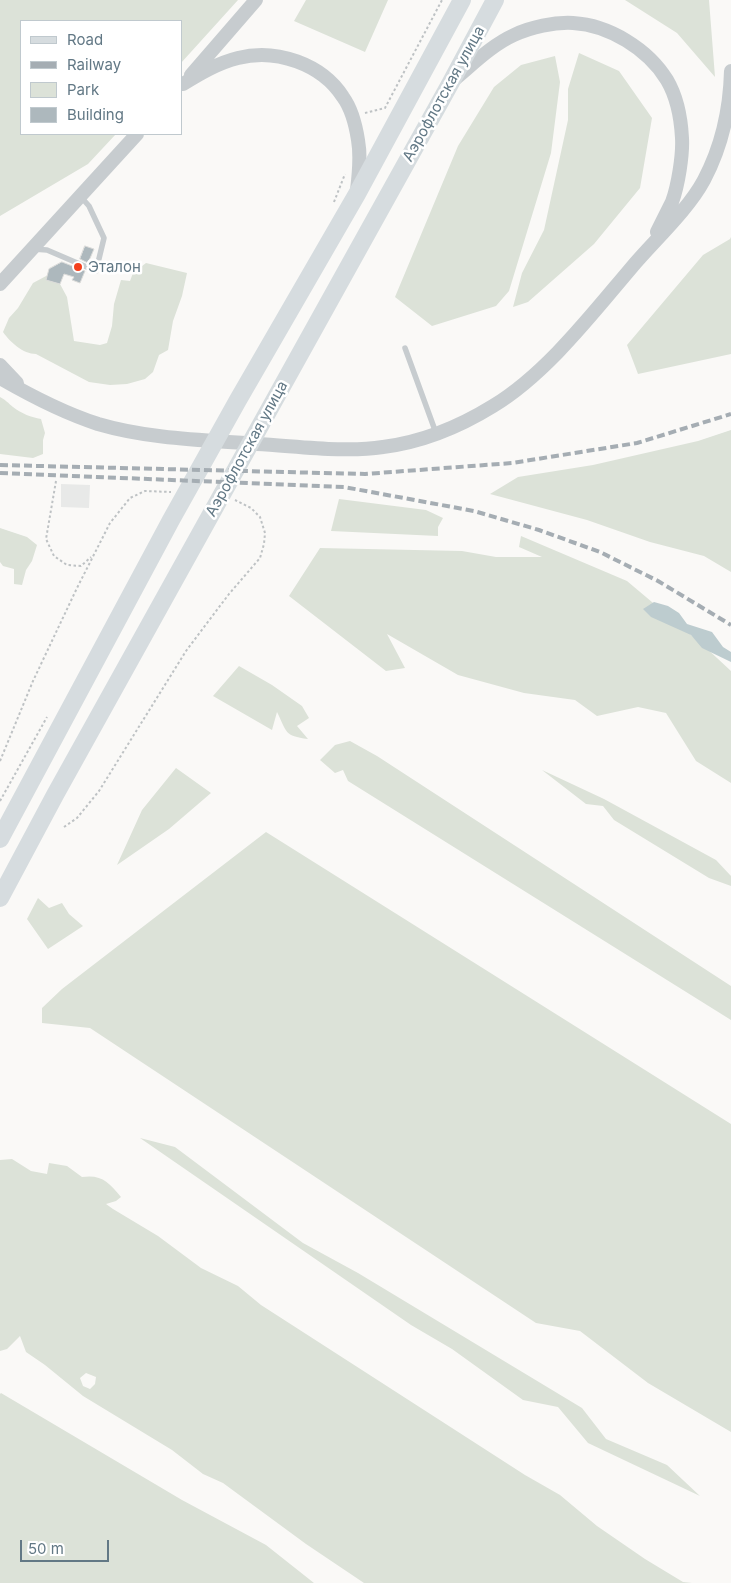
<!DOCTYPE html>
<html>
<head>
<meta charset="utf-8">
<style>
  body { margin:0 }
  #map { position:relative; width:731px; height:1583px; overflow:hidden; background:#faf9f7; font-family:Inter,sans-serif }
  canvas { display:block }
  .legend { position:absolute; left:20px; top:20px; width:162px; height:115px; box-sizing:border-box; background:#fff; border:1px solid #c0c9ce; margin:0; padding:6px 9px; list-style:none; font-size:15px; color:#627885 }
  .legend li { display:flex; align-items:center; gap:10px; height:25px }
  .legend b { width:25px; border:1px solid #c0c9ce }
  .scale { position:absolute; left:20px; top:1540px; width:89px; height:22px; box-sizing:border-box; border:2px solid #627885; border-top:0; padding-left:6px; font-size:15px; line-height:18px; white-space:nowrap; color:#627885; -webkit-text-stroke:4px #fff; paint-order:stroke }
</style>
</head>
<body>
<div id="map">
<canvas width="731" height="1583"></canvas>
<ul class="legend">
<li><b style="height:6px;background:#d6dcdf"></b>Road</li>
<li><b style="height:6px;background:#a5adb3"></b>Railway</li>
<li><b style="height:14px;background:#dce2d8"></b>Park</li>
<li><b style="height:14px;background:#adb8bd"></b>Building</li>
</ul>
<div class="scale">50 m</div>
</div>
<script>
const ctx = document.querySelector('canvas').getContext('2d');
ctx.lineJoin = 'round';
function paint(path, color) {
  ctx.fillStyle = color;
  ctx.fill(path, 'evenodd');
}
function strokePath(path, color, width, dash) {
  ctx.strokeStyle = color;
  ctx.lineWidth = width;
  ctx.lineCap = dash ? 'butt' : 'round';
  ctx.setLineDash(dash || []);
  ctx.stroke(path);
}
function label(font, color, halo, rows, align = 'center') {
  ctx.font = font + ' Inter,sans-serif';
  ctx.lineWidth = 5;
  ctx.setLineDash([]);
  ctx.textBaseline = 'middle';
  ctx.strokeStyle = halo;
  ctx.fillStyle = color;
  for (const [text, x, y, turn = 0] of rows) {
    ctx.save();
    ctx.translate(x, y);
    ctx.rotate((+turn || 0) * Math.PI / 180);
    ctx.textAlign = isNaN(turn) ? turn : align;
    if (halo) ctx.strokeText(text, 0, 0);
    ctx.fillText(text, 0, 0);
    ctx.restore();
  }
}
const built = new Path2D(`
  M61 484 90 485 89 508 61 507Z`);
const green = new Path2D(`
  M0 0H238L181 63V21H21V134H116L88 164 0 216Z
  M306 0H388L365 52 294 21Z
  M625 0H709L715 77 677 33Z
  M579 53 619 71 652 118 640 188 594 244 528 302 513 307 522 273 544 230 568 120V89Z
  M555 56 560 82 551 153 509 291 496 306 432 326 395 297 458 146 494 87 521 65Z
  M731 237V354L638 374 627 345 703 255 730 239Z
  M146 263 187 273 182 296 173 321 168 350 159 355 153 372 145 379 127 384 110 385 89 382 36 354C23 354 10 342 3 332L9 318 18 308 33 283 48 275 46 280 60 284 67 297 74 341 100 345 107 343 112 326 114 304 121 280 130 281 133 273Z
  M0 397C6 400 8 403 13 407 22 414 31 417 41 419L45 433 43 440V454L33 458 0 454Z
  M731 430V572L704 556 650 542 587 520 490 494 518 477 593 465 698 441Z
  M339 499 426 510 443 518 438 527V536L331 531Z
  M0 528 27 537 37 545 32 561 26 570 22 585 14 584V569L3 566 0 562Z
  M521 536 627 581 703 645 731 671V783L696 761 666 713 638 707 597 716 575 700 524 693 458 675 387 634 405 668 386 671 289 596 320 548 462 551 496 557H542L519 547Z
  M239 666 272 685 302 706 309 718 297 726 308 739C284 736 287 732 277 712L272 730 213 696Z
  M350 741 377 756 731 986V1020L348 781 343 770 335 773 320 760 335 745Z
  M176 768 211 793 169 829 117 865 142 810Z
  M542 770 604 799 716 860 731 876V886L709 878 614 820 603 806 586 804Z
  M266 832 731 1124V1432L648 1383 580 1331 536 1323 90 1028 42 1023V1008L62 989Z
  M38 898 49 908 62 903 69 914 83 926 48 949 27 919Z
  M140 1138 175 1147 303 1243 358 1273 582 1408 606 1439 667 1465 700 1496 588 1443 558 1407 523 1400 452 1349 411 1325Z
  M12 1159 31 1171 47 1174 49 1163 67 1166 82 1177C101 1174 109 1182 121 1197L116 1201 106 1204 113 1209 158 1236 201 1268 238 1286 261 1305 525 1475 560 1495 597 1526 645 1559 683 1582 692 1583H364L306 1544 223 1483 203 1474 172 1450 83 1396 45 1365 26 1352 20 1336 7 1349 0 1351V1160ZM86 1373 96 1377 95 1384 90 1389 83 1386 80 1378Z
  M1 1393 182 1500 266 1545 314 1583H0V1394Z`);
const water = new Path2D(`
  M654 602 668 606 679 613 687 624 712 632 723 647 731 652V662L702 648 691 635 651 617 643 609Z`);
const building = new Path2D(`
  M85 246 94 249 88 263 80 259Z
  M62 262 85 271 80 283 72 280 74 277 64 274 60 284 46 280 49 269Z`);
const path = new Path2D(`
  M365 113 385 108 442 0
  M334 202 345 174
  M56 481 46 539 54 556 67 565 81 566 91 557
  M0 761 33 681 77 588 110 523 130 498 145 491 171 492
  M0 801 47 717
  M64 827 77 818 99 791 186 651 229 594 260 558 264 544 265 533 260 517 251 508 235 500`);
const service = new Path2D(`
  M33 249 47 250 96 271 104 238 89 206 81 197
  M405 348 436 433`);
const tertiary = new Path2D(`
  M191 75 256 0
  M456 78C474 63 492 45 514 35 531 27 554 22 573 23 609 25 648 49 667 80 677 97 681 119 682 138 683 155 678 186 672 202 667 212 662 222 657 232
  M183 84C201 73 218 63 238 58 276 48 322 64 343 97 351 108 356 127 358 140 361 157 359 174 357 190
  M0 284 137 134
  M0 365 17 383
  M0 378C31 396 64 413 98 424 149 439 204 440 257 444 296 446 345 453 383 447 423 442 459 427 493 406 546 374 592 314 632 267 654 241 688 210 704 180 722 146 730 109 731 71`);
const primary = new Path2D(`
  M0 839 171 520 238 400 357 194 462 0
  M0 898 55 795 450 84 495 0`);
const rail = new Path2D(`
  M0 465 365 474 512 463 637 443 731 414
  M0 473 344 487 474 511 539 530 600 552 658 581 731 625`);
const markers = [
  [78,267,5,"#f4401d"]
];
const streetNames = [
  ["Аэрофлотская улица",444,94,-61],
  ["Аэрофлотская улица",247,449,-61]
];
const poiNames = [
  ["Эталон",88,267]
];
paint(built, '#e8e9e8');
paint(green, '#dce2d8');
paint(water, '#bdcccf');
paint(building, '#adb8bd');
strokePath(building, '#dbdbd9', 1);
strokePath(path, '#bec2c4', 2, [2.5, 2.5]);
strokePath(service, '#c7cccf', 5.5);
strokePath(tertiary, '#c7cccf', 14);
strokePath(primary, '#d6dcdf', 18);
strokePath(rail, '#a5adb3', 4, [8, 4]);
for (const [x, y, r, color] of markers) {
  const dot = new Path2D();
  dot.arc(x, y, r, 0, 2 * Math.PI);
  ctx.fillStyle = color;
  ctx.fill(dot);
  strokePath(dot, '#fff', 2);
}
label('15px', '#627885', '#fff', streetNames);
label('15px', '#627885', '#fff', poiNames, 'left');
</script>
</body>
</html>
